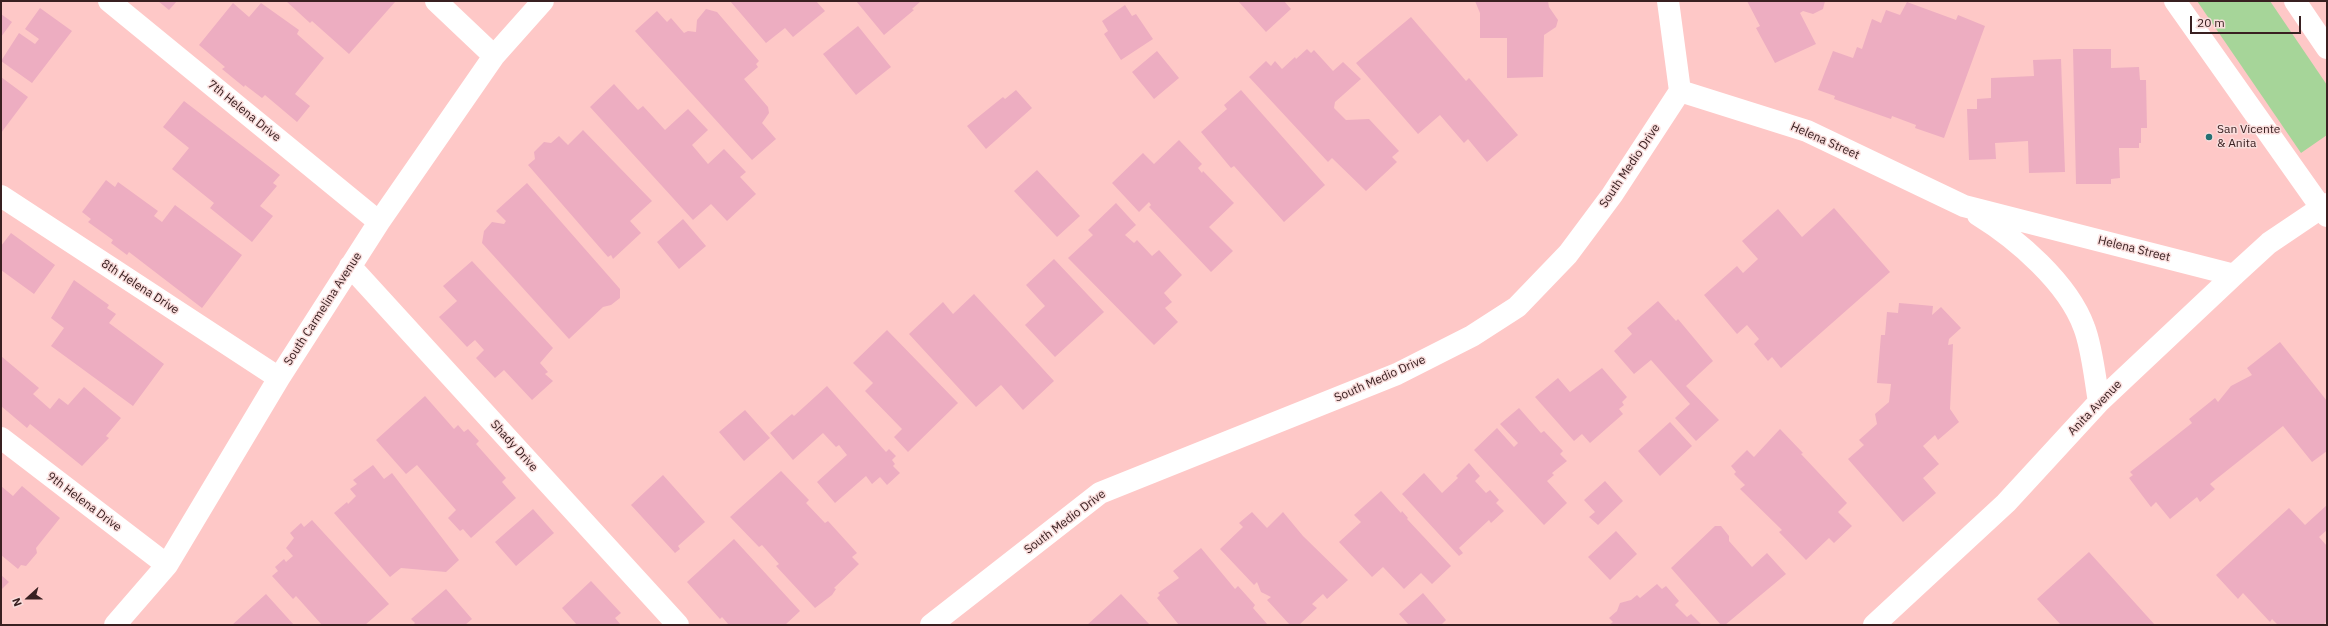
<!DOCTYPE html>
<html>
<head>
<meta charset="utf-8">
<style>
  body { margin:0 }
  #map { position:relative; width:2328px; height:626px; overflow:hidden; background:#fec8c7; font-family:"IBM Plex Sans",sans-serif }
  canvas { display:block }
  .frame { position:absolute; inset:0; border:2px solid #392021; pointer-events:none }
  .north { position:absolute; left:8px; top:578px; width:40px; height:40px; -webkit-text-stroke:3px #f9dddc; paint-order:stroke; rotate:249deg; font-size:11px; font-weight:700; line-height:16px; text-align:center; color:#392021 }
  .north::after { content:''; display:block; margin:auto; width:14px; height:18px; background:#392021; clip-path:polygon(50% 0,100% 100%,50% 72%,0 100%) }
  .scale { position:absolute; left:2190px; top:16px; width:111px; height:18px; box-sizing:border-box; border:2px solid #392021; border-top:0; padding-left:5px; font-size:12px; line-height:14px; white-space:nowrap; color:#392021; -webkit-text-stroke:3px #f9dddc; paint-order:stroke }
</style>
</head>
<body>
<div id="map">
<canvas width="2328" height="626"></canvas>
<div class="frame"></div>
<div class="north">N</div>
<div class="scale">20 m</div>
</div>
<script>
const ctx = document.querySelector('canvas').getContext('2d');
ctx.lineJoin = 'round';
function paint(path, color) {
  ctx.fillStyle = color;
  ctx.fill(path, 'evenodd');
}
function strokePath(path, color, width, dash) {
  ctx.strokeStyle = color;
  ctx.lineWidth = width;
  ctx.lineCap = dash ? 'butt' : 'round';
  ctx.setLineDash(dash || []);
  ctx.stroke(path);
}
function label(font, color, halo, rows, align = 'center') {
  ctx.font = font + ' "IBM Plex Sans",sans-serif';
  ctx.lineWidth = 3;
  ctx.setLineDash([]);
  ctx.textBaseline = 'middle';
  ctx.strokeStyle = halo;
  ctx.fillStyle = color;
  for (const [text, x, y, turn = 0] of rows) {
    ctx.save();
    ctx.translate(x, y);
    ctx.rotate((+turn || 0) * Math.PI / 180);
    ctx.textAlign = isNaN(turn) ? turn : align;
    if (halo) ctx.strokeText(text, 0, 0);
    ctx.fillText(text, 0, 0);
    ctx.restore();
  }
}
const green = new Path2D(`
  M2197 1H2270L2327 85V135L2301 153Z`);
const building = new Path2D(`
  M158 1H177L169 10Z
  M286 1H394L395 2 349 54 312 21 310 23Z
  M730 1H816L825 11 793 37 785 28 766 43Z
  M856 1H921L912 9 914 10 884 35Z
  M1238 1H1284L1291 9 1266 32Z
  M1475 1H1548L1549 7 1558 20 1556 27 1544 35 1543 77 1507 78V38H1480V13Z
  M1747 1H1825L1823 9 1813 14 1803 11 1800 13 1816 44 1775 63 1756 28 1760 26Z
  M1907 2 1956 20 1958 15 1985 26 1944 138 1915 128 1916 125 1892 116 1891 119 1834 99 1835 96 1818 90 1833 51 1853 58 1857 47 1862 49 1872 19 1881 23 1886 10 1900 15Z
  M233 3 249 17 261 3 299 30 297 34 324 58 295 94 310 106 297 122 265 95 262 98 245 85 244 87 222 69 225 67 199 45Z
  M1125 5 1132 16 1136 14 1153 39 1121 60 1104 34 1108 31 1102 21Z
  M40 8 72 31 32 83 1 61 19 33 35 44 39 39 25 29Z
  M706 9 717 12 759 61 756 64 758 67 744 79 768 107 769 113 762 123 776 139 752 160 635 31 657 11 667 22 671 18 684 33 688 31 696 32 697 20Z
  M1 14 12 22 1 37Z
  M1411 17 1466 81 1469 78 1518 135 1487 162 1468 139 1464 143 1440 115 1418 134 1356 63Z
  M858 26 891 67 856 95 823 54Z
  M1307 49 1311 53 1314 50 1333 71 1343 62 1361 79 1335 102 1334 108 1346 120 1369 119 1399 151 1392 157 1397 162 1366 191 1332 158 1328 162 1249 77 1266 61 1271 66 1275 61 1282 69 1295 57 1296 59Z
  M2073 49H2111V68L2139 67 2140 80H2146L2147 128H2141V143H2139V148H2119L2120 178 2111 179V184H2076Z
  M1157 51 1179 78 1154 99 1132 72Z
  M2061 59 2065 172 2029 173 2028 141 1995 143 1996 159 1969 160 1967 109H1977V99L1991 98V78L2034 76 2033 60Z
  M1 77 28 97 1 133Z
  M614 84 638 110 643 106 665 130 688 109 708 130 692 145 708 164 724 149 746 172 740 177 756 194 727 221 711 204 693 220 590 107Z
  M1016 90 1032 108 986 149 967 126 1003 97 1005 99Z
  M1241 90 1325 185 1284 222 1234 166 1231 168 1201 132 1227 109 1224 105Z
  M184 101 280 175 273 183 277 186 260 206 273 216 252 242 210 208 214 203 172 169 189 148 163 127Z
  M583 130 652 201 630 221 641 233 613 259 611 255 608 257 528 165 535 159 534 152 544 142 551 143 559 136 568 145Z
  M1179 140 1202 164 1198 168 1202 173 1203 171 1234 203 1209 227 1233 251 1211 272 1149 207 1151 205 1149 202 1139 212 1112 183 1143 153 1154 164Z
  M1037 170 1080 216 1057 237 1014 191Z
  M106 180 115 187 118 182 158 211 154 216 162 222 175 205 242 255 202 308 129 252 127 255 111 243 113 240 88 222 91 219 82 212Z
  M527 183 620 289V298L611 305 603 307 569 339 482 243 484 231 492 222 504 224 506 221 496 211Z
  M1116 203 1136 225 1125 235 1134 243 1137 240 1152 256 1159 250 1182 275 1164 293 1172 302 1165 308 1178 322 1154 345 1068 258 1093 235 1088 230Z
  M1834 208 1890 272 1781 368 1772 357 1768 361 1754 344 1759 339 1747 325 1737 334 1704 295 1737 266 1743 273 1758 259 1742 241 1778 209 1802 237Z
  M683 219 706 246 679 269 657 242Z
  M11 233 55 265 34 294 1 270V246Z
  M1054 259 1104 312 1055 357 1025 325 1045 306 1026 285Z
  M472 261 553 348 540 363 548 372 545 374 553 381 532 400 504 370 495 378 476 358 484 350 475 340 467 347 439 317 457 301 443 286Z
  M74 280 109 305 107 308 116 314 109 323 164 364 133 406 51 346 64 328 51 318Z
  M974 294 1054 381 1023 410 1001 385 976 407 909 334 943 302 953 314Z
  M1658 301 1676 321 1678 319 1713 361 1686 386 1719 420 1696 441 1675 418 1690 404 1651 360 1634 374 1614 351 1632 334 1627 328Z
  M1899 303 1933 306 1932 315 1941 307 1961 328 1949 339 1948 345 1953 344 1950 409 1959 422 1938 440 1935 435 1923 446 1939 464 1923 478 1936 493 1903 522 1848 459 1864 445 1859 440 1877 424 1875 414 1889 402 1891 384 1877 383 1881 335H1885L1887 312 1898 313Z
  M887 330 958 403 908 452 894 437 902 429 865 391 873 383 853 363Z
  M2280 342 2327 401V451L2312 462 2283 426 2210 484 2215 489 2200 502 2197 497 2170 519 2156 502 2151 507 2129 478 2133 475 2130 472 2192 423 2189 419 2215 398 2218 402 2231 386 2252 375 2247 368Z
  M1 356 39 388 33 394 50 409 59 398 68 405 84 387 121 418 106 436 109 438 82 466 30 424 27 428 1 406Z
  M1602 368 1627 397 1622 402 1624 405 1619 409 1623 414 1590 443 1582 434 1574 441 1535 397 1558 378 1570 392Z
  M827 386 886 452 889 449 896 456 892 460 895 464 893 466 900 473 887 485 880 477 872 484 866 476 835 503 817 482 847 455 839 445 836 447 823 433 793 460 770 433 792 414 794 416Z
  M425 396 454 429 458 425 464 432 468 429 479 441 476 444 506 478 502 482 516 498 471 538 463 529 460 531 448 518 456 510 417 465 406 474 376 440Z
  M1519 408 1541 433 1544 431 1563 451 1560 454 1567 461 1552 473 1554 475 1547 481 1567 503 1544 525 1474 450 1497 428 1514 447 1518 443 1500 424Z
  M745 410 770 438 744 461 719 432Z
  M1670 422 1692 446 1660 476 1638 451Z
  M1780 429 1803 453 1801 454 1847 503 1838 512 1852 526 1834 543 1829 538 1806 560 1779 532 1782 530 1740 489 1745 485 1734 474 1736 472 1731 466 1747 450 1754 457Z
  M1469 463 1480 476 1475 481 1486 493 1490 490 1499 500 1496 503 1504 511 1491 523 1489 520 1459 548 1463 553 1459 556 1402 494 1424 473 1442 493 1458 478 1456 476Z
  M373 465 384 479 392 473 459 560 446 572 401 568 390 577 334 513 347 502 348 504 356 496 350 489 357 484 353 480Z
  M781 471 809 500 806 503 825 523 828 521 857 553 852 557 859 564 834 588 836 589 832 595 815 608 776 566 779 564 762 545 759 547 730 517Z
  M663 475 705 522 678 546 680 549 675 553 631 505Z
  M1605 481 1623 501 1598 525 1589 517 1595 512 1584 500Z
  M1 486 13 496 22 486 60 518 36 548 37 553 26 566 21 565 18 569 1 555Z
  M1381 491 1401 513 1402 511 1408 518 1407 519 1451 566 1432 584 1421 573 1404 589 1383 567 1372 577 1339 542 1361 522 1354 515Z
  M2327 505V530L2319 537 2327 546V621L2323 625H2278L2272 619 2270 622 2243 593 2238 599 2216 575 2289 508 2305 525Z
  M533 509 554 533 516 566 495 542Z
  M1252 512 1267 528 1283 512 1303 536 1348 580 1327 599 1323 594 1312 604 1317 608 1299 625H1290L1267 600 1271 597 1261 592 1257 582 1254 585 1220 549 1243 527 1239 523Z
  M312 520 389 604 365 625H322L296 596 293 599 272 576 278 571 275 567 284 559 286 562 293 556 286 548 294 538 290 533 301 523 304 527Z
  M1715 526H1721L1729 536V541L1752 567 1767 553 1786 574 1725 625H1721L1671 568Z
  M1616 531 1637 554 1610 580 1588 557Z
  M734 539 800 611 785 625H729L722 617 720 619 687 582Z
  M1201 548 1235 589 1238 586 1255 605 1253 608 1268 625H1179L1157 598 1160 595 1158 593 1179 578 1173 571Z
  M2089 552 2155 625H2061L2037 599Z
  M1 575 9 582 1 590Z
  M591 581 621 613 615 618 621 625H577L562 608Z
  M1657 584 1662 589 1666 586 1679 601 1675 605 1687 617 1691 614 1702 625 1610 624 1613 622 1609 618 1617 611 1620 603 1631 600 1637 595 1640 598Z
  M446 589 472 619 465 625H413L415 623 411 619Z
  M1423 593 1446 620 1441 625H1409L1399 614Z
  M266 594 294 625H232Z
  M1121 594 1150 625H1087Z`);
const minor = new Path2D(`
  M109 1 379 222
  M436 1 494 56
  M1680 91 1807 131 1964 206 2234 275
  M1 196 279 378
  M1978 215C2017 239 2068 283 2084 327 2092 347 2095 379 2099 402
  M350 266 678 625
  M1 438 167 565
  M115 625 167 565 279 378 379 222 494 56 543 1
  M931 625 1100 493 1397 374 1472 336 1517 307 1568 254 1612 195 1680 91 1668 1
  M1874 625 2006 503 2099 402 2234 275 2269 243 2327 204`);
const secondary = new Path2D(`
  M2175 1 2327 216
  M2295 1 2327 48`);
const markers = [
  [2209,137,4,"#257073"]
];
const streetNames = [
  ["7th Helena Drive",244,111,39],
  ["Helena Street",1825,141,24],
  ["South Medio Drive",1630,166,-56],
  ["Helena Street",2134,249,14],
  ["8th Helena Drive",140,287,33],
  ["South Carmelina Avenue",323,309,-57],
  ["South Medio Drive",1380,379,-24],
  ["Anita Avenue",2095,408,-46],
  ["Shady Drive",514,446,48],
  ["9th Helena Drive",84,502,37],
  ["South Medio Drive",1065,522,-37]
];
const poiNames = [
  ["San Vicente",2217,130],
  ["& Anita",2217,144]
];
paint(green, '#a6d599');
paint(building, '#edadc1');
strokePath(minor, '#fff', 22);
strokePath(secondary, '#fff', 22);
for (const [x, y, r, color] of markers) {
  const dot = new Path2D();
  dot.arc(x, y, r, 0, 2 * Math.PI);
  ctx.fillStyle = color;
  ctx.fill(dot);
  strokePath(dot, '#f9dddc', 1.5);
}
label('12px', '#392021', '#f9dddc', streetNames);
label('12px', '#392021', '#f9dddc', poiNames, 'left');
</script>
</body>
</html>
